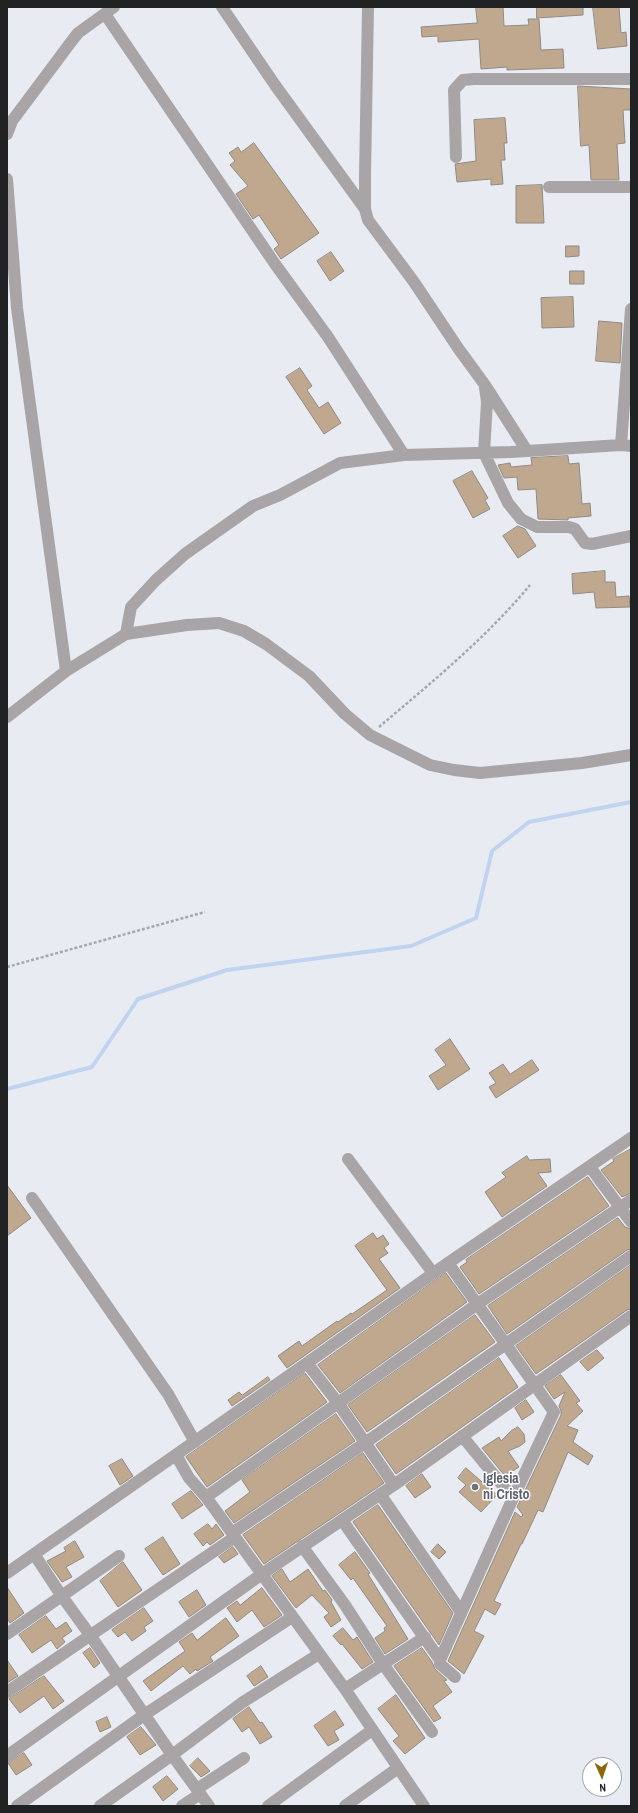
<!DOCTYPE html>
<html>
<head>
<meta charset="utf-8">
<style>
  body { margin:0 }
  #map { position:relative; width:638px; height:1813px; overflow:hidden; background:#e8ecf2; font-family:"Archivo Narrow",sans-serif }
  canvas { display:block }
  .frame { position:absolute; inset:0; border:8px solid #202123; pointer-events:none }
  .north { position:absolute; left:582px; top:1757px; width:40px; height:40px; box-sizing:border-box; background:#fff; border:1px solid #a6a6a7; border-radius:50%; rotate:177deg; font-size:11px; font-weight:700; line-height:16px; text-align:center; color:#202123 }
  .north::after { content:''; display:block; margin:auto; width:14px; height:18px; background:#8b6908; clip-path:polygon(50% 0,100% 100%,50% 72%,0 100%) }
</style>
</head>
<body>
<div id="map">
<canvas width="638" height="1813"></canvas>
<div class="frame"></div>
<div class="north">N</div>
</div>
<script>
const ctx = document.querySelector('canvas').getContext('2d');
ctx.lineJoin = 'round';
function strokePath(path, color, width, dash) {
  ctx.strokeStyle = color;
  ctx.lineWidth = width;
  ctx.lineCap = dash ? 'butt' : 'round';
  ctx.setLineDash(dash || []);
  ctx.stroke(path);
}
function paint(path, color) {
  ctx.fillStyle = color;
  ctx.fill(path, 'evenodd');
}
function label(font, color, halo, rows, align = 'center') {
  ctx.font = font + ' "Archivo Narrow",sans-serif';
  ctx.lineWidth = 3;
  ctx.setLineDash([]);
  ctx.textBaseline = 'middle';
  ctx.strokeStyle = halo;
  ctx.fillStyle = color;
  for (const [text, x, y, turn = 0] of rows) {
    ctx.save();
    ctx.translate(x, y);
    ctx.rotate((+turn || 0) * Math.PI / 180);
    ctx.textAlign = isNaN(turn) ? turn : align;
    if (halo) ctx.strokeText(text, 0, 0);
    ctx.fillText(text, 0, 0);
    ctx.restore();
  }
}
const stream = new Path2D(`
  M7 1089 92 1067 138 999 227 970 411 946 476 918 492 851 529 822 631 802`);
const building = new Path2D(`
  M476 7H503L504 26 529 25 528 19H539L541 50 563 49 564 68 507 70V67L481 69 479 39 438 42V36L422 37 421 27 477 23Z
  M537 7H583V15L537 18Z
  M593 7H619L621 33 626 32 627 46 598 49Z
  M578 86 631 89V110H623L625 143 617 144 619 180H591L589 145 581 146Z
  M505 118 507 143H504L505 160H501L503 184 491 185V179L457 182 455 164 476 161 474 120Z
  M254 143 319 233 281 259 274 249 279 245 259 215 253 219 236 194 248 186 230 165 235 161 229 153 238 147 241 152Z
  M542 185 544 223H516V186Z
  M566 246H579V256L566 257Z
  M331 252 344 271 330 281 317 261Z
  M570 271H584V284H570Z
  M573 297 574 327 542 328 541 298Z
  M599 321 622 323 620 363 596 361Z
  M300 368 312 386 307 390 319 408 328 402 341 423 324 434 286 377Z
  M568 456 569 464 579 463 582 504 590 503 591 516 568 518V520L538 519 536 489 518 490 517 477 504 478 498 465 510 463 511 467 532 465 531 458Z
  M472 471 488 498 485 500 490 509 473 518 453 481Z
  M518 526 525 529 536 546 518 558 503 536Z
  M605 571V582H615L616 597 629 596 630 607 596 608 594 592 573 594 572 574Z
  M450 1039 470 1069 438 1090 429 1076 446 1065 435 1050Z
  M532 1060 539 1070 496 1098 489 1087 496 1083 489 1073 503 1064 510 1074Z
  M631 1149V1193L622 1197 601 1170 614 1161 613 1159Z
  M527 1156 529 1160 550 1159 551 1172 538 1173 547 1186 502 1217 485 1192 506 1177 502 1173Z
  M588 1177 609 1206 479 1294 460 1267 467 1262 466 1260Z
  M7 1185 31 1218 7 1236Z
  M618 1218 625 1227 631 1229V1249L627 1250 507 1334 488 1306Z
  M373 1233 377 1239 383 1235 389 1244 384 1248 388 1253 379 1259 400 1288 287 1368 278 1356 299 1341 302 1346 337 1321 338 1322 351 1313 352 1314 387 1290 355 1246Z
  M631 1265V1309L627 1310 536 1374 516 1346Z
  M446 1273 467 1302 340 1393 318 1365Z
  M475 1315 495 1342 367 1432 348 1405Z
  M597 1350 604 1358 588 1371 580 1362Z
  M499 1358 518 1387 396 1474 376 1445Z
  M305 1373 327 1402 207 1487 186 1457Z
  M561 1375 580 1401 576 1403 583 1411 567 1426 578 1430 573 1442 593 1456 588 1465 568 1452 543 1512 538 1510 522 1544H521L494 1601 501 1604 495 1615 485 1609 474 1631 484 1636 464 1674 448 1661 515 1512 521 1517 523 1515 517 1507 561 1415V1411L559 1406 565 1392 554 1399 545 1386Z
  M268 1377 270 1380 232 1406 228 1400 239 1392 242 1395Z
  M526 1400 534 1412 522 1420 515 1408Z
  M336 1414 355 1441 234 1523 225 1511 250 1492 242 1480Z
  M518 1427 524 1434 525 1442 520 1446 508 1451 519 1467 505 1476 482 1448 499 1437 501 1441 511 1431Z
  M363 1453 384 1483 264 1564 243 1535Z
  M122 1459 133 1476 120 1485 109 1466Z
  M466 1468 497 1495 481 1512 459 1492 466 1485 458 1478Z
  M422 1474 431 1487 415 1498 406 1486Z
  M191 1491 203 1505 182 1519 172 1504Z
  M378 1505 453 1613 439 1645 353 1522Z
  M208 1524 212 1529 216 1524 224 1535 210 1545 207 1542 203 1546 194 1534Z
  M163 1537 180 1564 163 1575 145 1549Z
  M75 1541 84 1557 66 1567 72 1577 62 1582 47 1561 66 1551 64 1548Z
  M438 1544 446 1552 439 1559 431 1552Z
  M233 1547 238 1554 224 1563 219 1557Z
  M355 1552 370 1573 368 1574 408 1639 385 1654 375 1638 385 1631 384 1628 387 1626 353 1578 351 1580 339 1565Z
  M123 1562 142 1590 118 1607 100 1581Z
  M282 1569 290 1582 308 1569 323 1591 325 1590 332 1600 331 1602 341 1620 331 1627 324 1617 329 1613 312 1595 296 1608 272 1576Z
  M7 1587 24 1613 10 1623 7 1618Z
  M262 1588 282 1615 264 1627 252 1610 237 1622 227 1608 237 1601 240 1605Z
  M197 1590 206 1605 189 1617 179 1602Z
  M144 1608 153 1621 144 1627 146 1631 132 1641 125 1632 118 1637 112 1630Z
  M46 1616 56 1629 66 1622 72 1631 62 1638 65 1642 57 1649 51 1640 32 1653 19 1635Z
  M226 1618 239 1636 210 1657 213 1661 197 1671 196 1669 190 1674 183 1666 151 1691 143 1681 185 1651 179 1642 192 1633 197 1640Z
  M343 1628 353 1640 357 1637 373 1662 362 1669 342 1644 341 1645 333 1636Z
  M90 1648 100 1663 94 1668 83 1653Z
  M422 1648 432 1662 435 1669 447 1680 444 1681 452 1692 433 1706 441 1718 434 1722 394 1666Z
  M7 1660 18 1676 7 1683Z
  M261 1666 268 1677 254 1686 247 1676Z
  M44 1676 64 1701 53 1709 44 1696 20 1713 9 1699Z
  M396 1695 425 1738 405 1754 393 1741 399 1736 378 1709Z
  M249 1707 260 1723 262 1722 272 1737 260 1744 249 1727 242 1732 233 1719Z
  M335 1711 344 1725 334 1731 339 1740 328 1746 314 1726Z
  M107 1717 111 1727 100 1732 96 1722Z
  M141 1727 156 1745 140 1755 127 1737Z
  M24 1753 32 1765 16 1775 8 1763Z
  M198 1758 210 1771 201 1777 190 1766Z
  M167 1776 178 1789 163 1801 153 1787Z`);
const path = new Path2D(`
  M379 727C432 682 486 638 530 585
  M7 967 205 912`);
const minor = new Path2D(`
  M222 7 275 85 365 209
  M368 7 365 176V209L368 220 414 282 458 348 485 385 527 451
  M105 14 275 264 328 337 404 455
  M7 134 12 121 71 42 78 33 114 7
  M456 157 454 90 463 80 474 79H631
  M7 179 17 308 66 671
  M549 187H631
  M485 388 487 402 484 453 508 503 521 519 537 527H569L575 529 585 543 592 544 631 536
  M621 445 631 309
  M126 634 131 607 156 580 185 554 253 506 280 495 340 463 404 455 511 452 621 445 631 446
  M7 717 66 671 126 634 187 625 219 623 244 631 266 644 309 676 345 714 370 735 430 765 454 770 480 773 582 763 631 755
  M348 1159 433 1273
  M590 1167 631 1222
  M32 1198 168 1394 195 1442
  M307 1363 338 1403 394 1485
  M462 1436 513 1498
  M176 1455 189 1478 206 1497 345 1689 424 1806
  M380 1494 461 1612
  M206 1497 476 1305 631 1200
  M342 1520 440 1660V1664L455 1677
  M232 1533 365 1443 631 1256
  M302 1546 345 1605 383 1664 345 1689
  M34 1554 61 1595 90 1635 172 1755 100 1806
  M7 1573 307 1363 448 1263 631 1138
  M7 1634 119 1556
  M425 1637 383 1664 432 1732
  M440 1660 513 1498 554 1412 448 1263
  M7 1692 235 1537
  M7 1756 262 1574 394 1485 631 1316
  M197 1789 244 1758
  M17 1806 144 1715 292 1617
  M182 1806 200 1794
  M209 1806 172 1755 243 1702 319 1654
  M268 1806 372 1730
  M345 1806 398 1768`);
const markers = [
  [475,1487,4,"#6b7280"]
];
const worshipNames = [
  ["Iglesia",483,1479],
  ["ni Cristo",483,1495]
];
strokePath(stream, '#c0d3f0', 4);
paint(building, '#c0a88e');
strokePath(building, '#8f8a85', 1);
strokePath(path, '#a5a8ac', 2.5, [3, 2]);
strokePath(minor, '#a9a5a6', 12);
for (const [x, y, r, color] of markers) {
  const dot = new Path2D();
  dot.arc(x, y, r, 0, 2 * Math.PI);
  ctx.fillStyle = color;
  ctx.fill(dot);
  strokePath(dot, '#fff', 1.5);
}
label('bold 14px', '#5b616d', '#fff', worshipNames, 'left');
</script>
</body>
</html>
